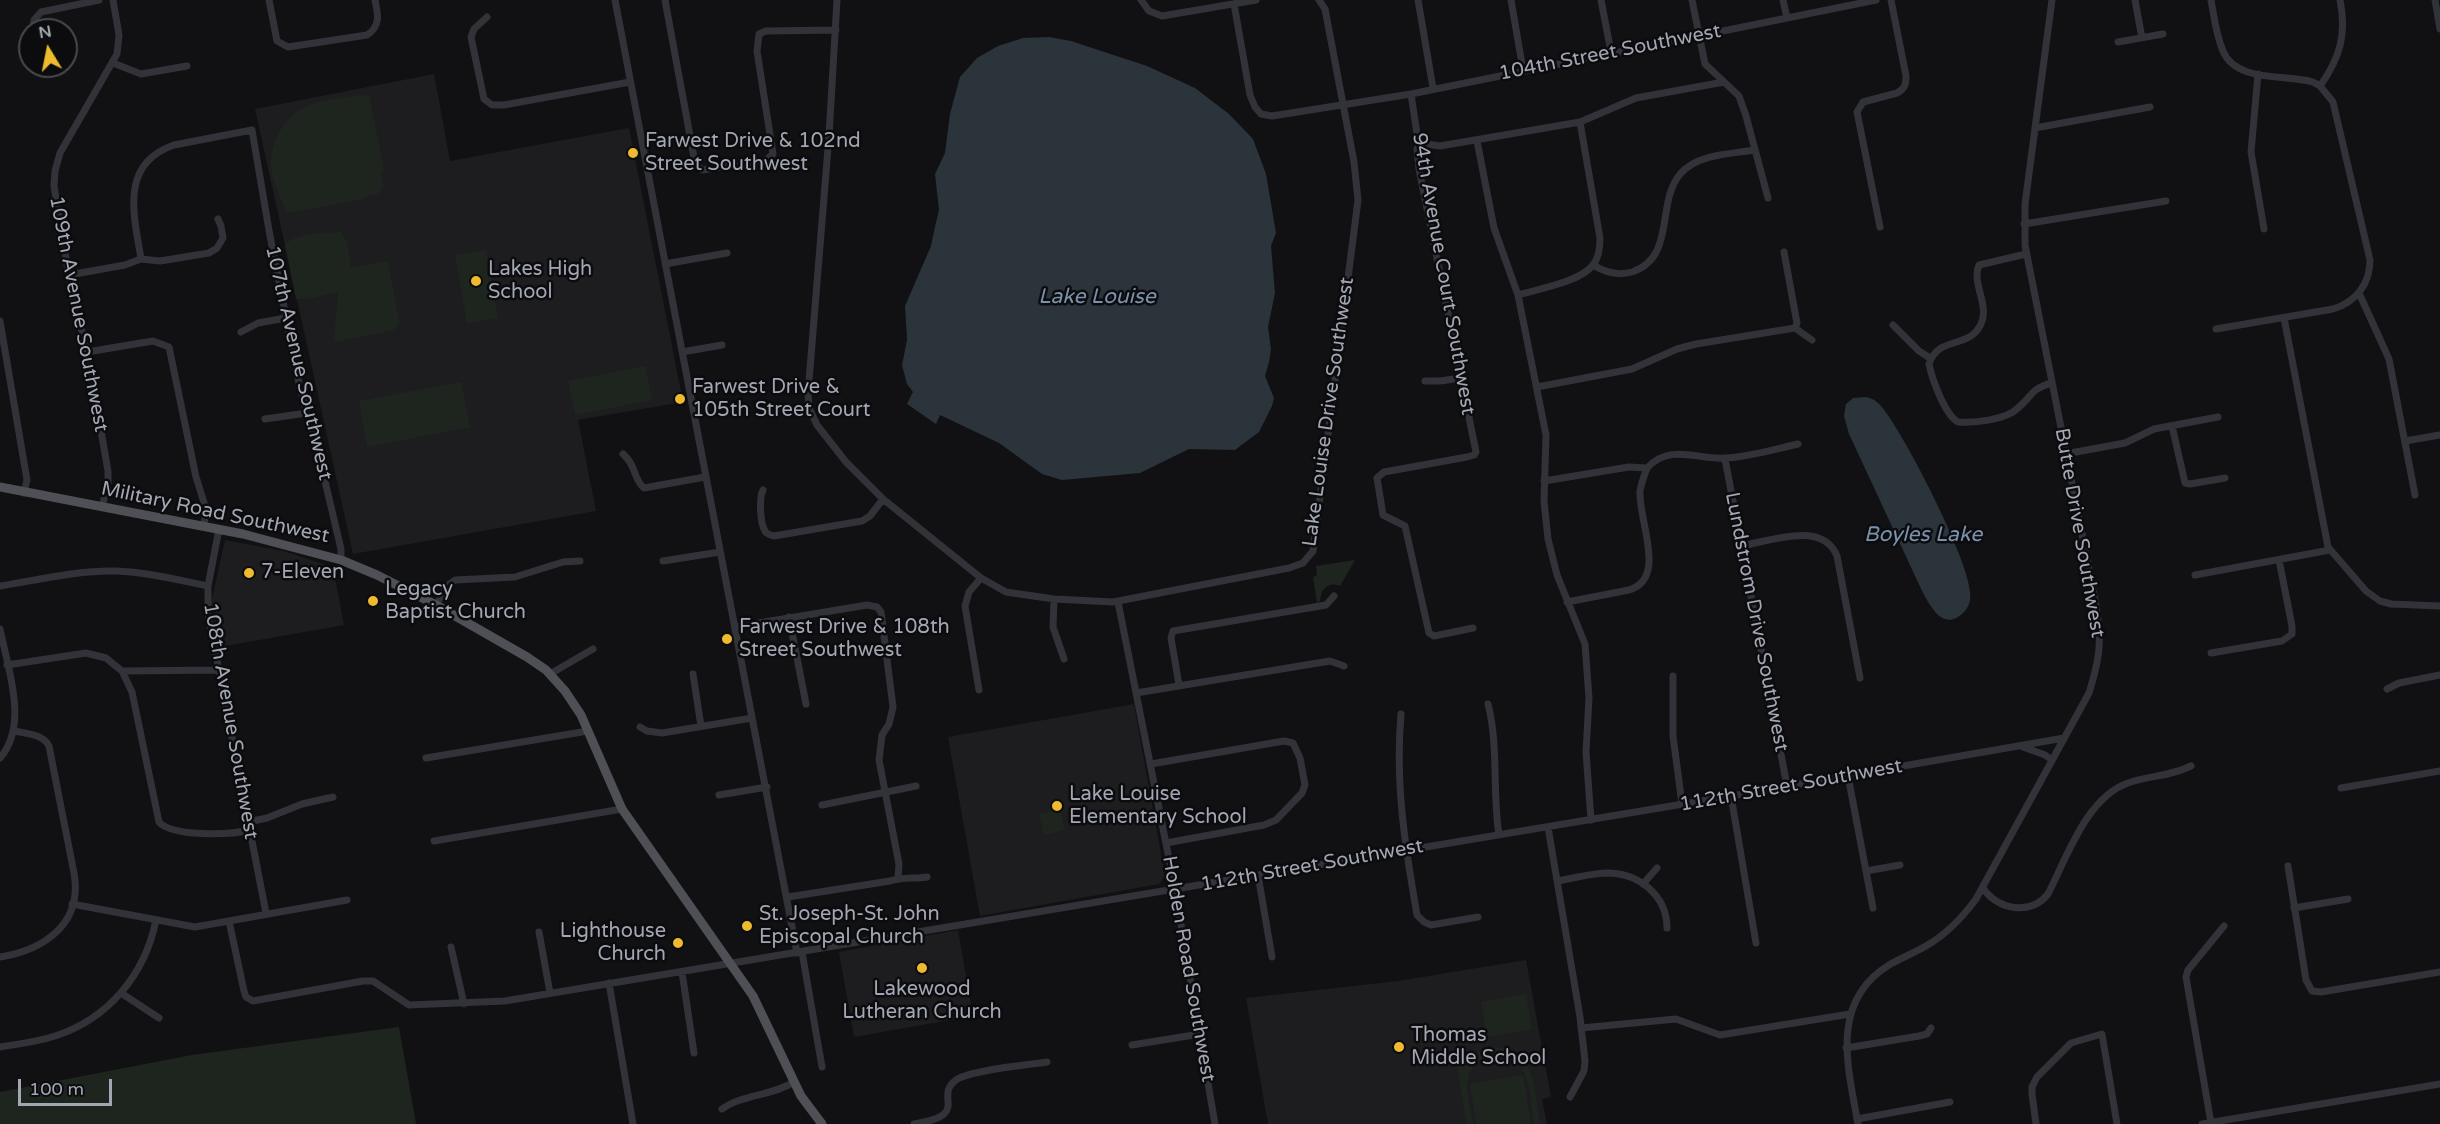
<!DOCTYPE html>
<html>
<head>
<meta charset="utf-8">
<style>
  body { margin:0 }
  #map { position:relative; width:2440px; height:1124px; overflow:hidden; background:#111113; font-family:"Varela Round",sans-serif }
  canvas { display:block }
  .north { position:absolute; left:18px; top:18px; width:60px; height:60px; box-sizing:border-box; background:#0c0c0e; border:2px solid #484a50; border-radius:50%; rotate:350deg; font-size:16px; font-weight:700; line-height:24px; text-align:center; color:#a3a7b3 }
  .north::after { content:''; display:block; margin:auto; width:21px; height:27px; background:#eeba2e; clip-path:polygon(50% 0,100% 100%,50% 72%,0 100%) }
  .scale { position:absolute; left:18px; top:1079px; width:94px; height:27px; box-sizing:border-box; border:3px solid #a3a7b3; border-top:0; padding-left:8px; font-size:18px; line-height:21px; white-space:nowrap; color:#a3a7b3; -webkit-text-stroke:4px #0c0c0e; paint-order:stroke }
</style>
</head>
<body>
<div id="map">
<canvas width="2440" height="1124"></canvas>
<div class="north">N</div>
<div class="scale">100 m</div>
</div>
<script>
const ctx = document.querySelector('canvas').getContext('2d');
ctx.lineJoin = 'round';
function paint(path, color) {
  ctx.fillStyle = color;
  ctx.fill(path, 'evenodd');
}
function strokePath(path, color, width, dash) {
  ctx.strokeStyle = color;
  ctx.lineWidth = width;
  ctx.lineCap = dash ? 'butt' : 'round';
  ctx.setLineDash(dash || []);
  ctx.stroke(path);
}
function label(font, color, halo, rows, align = 'center') {
  ctx.font = font + ' "Varela Round",sans-serif';
  ctx.lineWidth = 5;
  ctx.setLineDash([]);
  ctx.textBaseline = 'middle';
  ctx.strokeStyle = halo;
  ctx.fillStyle = color;
  for (const [text, x, y, turn = 0] of rows) {
    ctx.save();
    ctx.translate(x, y);
    ctx.rotate((+turn || 0) * Math.PI / 180);
    ctx.textAlign = isNaN(turn) ? turn : align;
    if (halo) ctx.strokeText(text, 0, 0);
    ctx.fillText(text, 0, 0);
    ctx.restore();
  }
}
const built = new Path2D(`
  M434 74 450 161 629 128 683 402 578 420 596 511 353 554 255 109Z
  M225 540 283 551 333 567 344 625 220 647 211 604Z
  M1134 704 1165 876 1159 884 980 916 948 737Z
  M958 930 973 1016 854 1037 839 952Z
  M1526 960 1551 1097 1542 1099 1547 1124H1268L1246 998 1398 981Z`);
const green = new Path2D(`
  M369 95 384 170 381 174 383 187 378 194 368 196 364 199 287 213C281 198 272 181 271 164 271 141 284 117 305 107 325 98 348 97 369 95Z
  M341 232 347 242 351 268 388 261 399 323 394 330 334 342 338 292 312 298 296 299 285 245C296 232 326 234 341 232Z
  M486 250 498 318 467 323 455 255Z
  M645 366 652 400 575 415 568 381Z
  M461 382 470 427 367 447 359 401Z
  M1355 560 1340 586C1328 581 1321 589 1320 601L1317 603 1313 577 1317 575 1316 566Z
  M1060 809 1065 830 1044 835 1039 814Z
  M1526 994 1532 1029 1487 1037 1481 1002Z
  M399 1027 416 1124H0V1092L192 1055Z
  M1494 1047C1536 1047 1535 1093 1540 1124H1534C1531 1107 1531 1085 1523 1070 1510 1045 1473 1051 1468 1078 1465 1092 1471 1110 1474 1124H1467L1456 1062C1471 1059 1479 1050 1494 1047Z
  M1523 1075 1531 1124H1476L1470 1084Z`);
const water = new Path2D(`
  M1049 37 1071 41 1147 66 1195 88 1229 114 1253 139 1266 174 1276 233 1271 246 1275 293 1268 327 1271 349 1269 362 1265 376 1274 398 1272 406 1259 432 1235 450 1189 449 1140 473 1062 480 1042 474 999 443 940 415 936 424 907 404 913 392 907 384 902 365 907 340 905 306 931 246 935 227 939 210 935 174 945 153 950 114 960 77 977 58 998 46 1023 38Z
  M1866 397C1872 398 1877 401 1881 406 1904 433 1968 558 1970 592 1971 601 1969 607 1963 613 1944 631 1932 609 1923 593L1849 434 1844 416 1846 404 1853 398Z`);
const minor = new Path2D(`
  M269 0 277 41 288 47 367 35C381 26 378 14 375 0
  M615 0 797 953
  M665 0 695 163 702 170 765 161 773 154 757 51 759 34 766 31 836 30
  M837 0 829 136 808 393 809 408 817 425 846 462 883 499 981 578 1006 592 1054 599 1113 602 1289 568 1303 563 1313 551 1358 200 1354 162 1325 9 1319 0
  M1141 0 1149 11 1162 16 1256 0
  M1418 0 1433 88
  M1511 0 1523 70
  M1601 0 1611 52
  M1692 0 1705 64 1739 96 1746 116 1768 198
  M1783 0 1787 18
  M2135 0 2142 38
  M2211 0C2214 16 2216 35 2223 51 2236 83 2286 74 2313 82L2320 86 2333 102 2370 260C2370 284 2356 302 2333 309L2216 329
  M2435 0 2440 29
  M1234 4 1250 95 1255 107 1261 114 1272 116 1411 94 1876 0
  M487 17 474 29 471 37 484 99 492 105H504L630 82
  M33 30 34 20 41 12 99 0
  M2118 42 2163 34
  M113 63 141 74 187 66
  M2258 74 2251 152 2264 229
  M2320 86C2340 58 2347 34 2340 0
  M1411 94 1418 141 1421 143 1417 149 1419 169 1476 452 1474 455 1467 457 1384 472 1377 478 1383 515 1405 526 1429 633 1434 636 1473 628
  M2035 128 2150 107
  M1477 141 1494 228 1518 295 1546 435 1544 501 1548 539 1557 575 1585 644 1589 698 1586 752 1591 820
  M1421 143 1440 146 1580 122 1636 98 1724 82
  M2024 224 2166 201
  M1880 227 1857 112 1863 102 1897 93C1905 89 1906 84 1906 76L1891 0
  M1784 252 1797 323 1795 328
  M2026 254 1979 265C1971 283 1990 305 1981 324 1969 350 1938 335 1929 364 1932 379 1945 415 1958 422 1975 423 2006 420 2018 408 2032 396 2032 388 2052 383
  M141 259C134 215 119 164 174 145L252 130 270 236 300 388 320 460 341 549V560
  M665 264 727 253
  M1593 265C1606 273 1618 276 1632 272 1677 257 1655 202 1681 173 1698 154 1731 154 1754 150
  M69 275 125 265 141 259 160 261 209 253 217 248 223 238 221 226 218 219
  M2359 293 2389 359 2415 495
  M1518 295C1538 289 1580 282 1593 265 1599 258 1600 247 1600 238L1580 122
  M2284 318 2328 547 2366 591 2380 601 2391 604 2440 606
  M0 321 27 480 24 493
  M1893 325 1919 351 1930 358
  M241 332 258 323 286 318
  M87 352 153 341 169 347 196 477 206 509 204 526
  M682 352 722 345
  M1425 381H1440L1461 378
  M1537 387 1632 369 1677 349 1696 344 1795 328 1812 340
  M265 419 307 413
  M2172 426 2185 483 2190 484 2225 478
  M2405 441 2440 435
  M623 454C637 466 633 479 644 488L705 477
  M2065 454 2125 443 2154 429 2218 417
  M1725 459 1787 786
  M1544 481 1629 467 1647 468C1670 443 1697 460 1725 458 1749 457 1775 449 1798 444
  M763 490C759 498 760 523 765 531 767 535 771 535 774 536L862 521 870 516 883 499
  M102 507 108 483V471L85 339 75 313 54 186 55 171 60 153 117 54 119 35 113 0
  M219 529 208 586V614L266 913
  M1741 546C1770 541 1823 520 1837 556L1860 678
  M663 561 720 552
  M2195 575 2330 550
  M0 586C38 580 78 570 116 571 147 572 178 580 208 586
  M1054 599 1053 627 1064 659
  M1118 602 1175 889 1215 1124
  M1567 602 1629 590C1668 578 1638 521 1640 491 1641 484 1644 476 1647 468
  M436 605 447 586 455 580 515 577 563 562 580 561
  M789 617 806 704
  M735 627 867 605 877 607 881 612 893 707 889 724 882 735 879 760 899 864 898 877
  M0 629C8 669 29 725 0 758
  M2211 653 2282 641 2292 634V626L2279 560
  M7 665 86 653 106 658 122 671 219 670
  M122 671 132 692 159 822C172 837 230 835 250 830
  M550 674 593 649
  M693 674 701 726
  M1673 676V736L1682 804
  M1179 685 1171 638 1173 631 1326 605 1334 596
  M2387 689 2399 683 2440 675
  M979 690 965 606 969 592 981 578
  M1136 693 1330 661 1344 666
  M1488 704C1499 747 1492 791 1499 835
  M1401 714C1395 784 1405 846 1417 915L1424 922 1431 925 1478 917
  M640 727 647 731 662 733 752 718
  M2023 747 2045 755 2052 760
  M426 758 588 731
  M1151 764 1284 741 1293 743 1300 758 1305 785 1302 793 1276 820 1264 825 1166 843
  M1848 776 1873 908
  M2341 788 2440 771
  M719 795 767 787
  M1731 796 1756 943
  M822 805 916 786
  M248 822 267 818 302 804 333 797
  M1548 827 1580 1017 1585 1061 1584 1071 1570 1097
  M434 841 622 809
  M2288 866 2306 980 2312 991 2321 992 2440 972
  M1866 871 1900 865
  M1258 875 1272 957
  M1558 881C1574 878 1592 873 1609 873 1640 874 1667 896 1667 928
  M1643 884 1657 868
  M1983 888C1997 910 2031 916 2048 894 2067 857 2087 797 2128 783 2150 775 2169 777 2191 766
  M788 897 890 881C901 877 914 879 927 877
  M72 904 195 927 347 900
  M2294 908 2348 899
  M229 921 244 991 246 997 253 1001 363 981H373L409 1005 505 1001 1731 796 2064 738
  M539 932 550 993
  M451 947 464 1004
  M802 952 822 1067
  M0 957C44 950 83 924 74 873L49 746C43 734 27 734 15 731
  M682 972 694 1053
  M609 983 633 1124
  M121 993 159 1018
  M1581 1028 1676 1019 1720 1035 1850 1014
  M1132 1045 1200 1034
  M0 1047C18 1044 37 1042 55 1036 108 1019 145 975 156 920
  M1846 1048 1919 1036 1927 1034 1931 1028
  M722 1109C743 1094 772 1096 794 1082
  M1857 1119 1950 1102
  M2211 1123 2186 977 2188 970 2224 926
  M914 1124C972 1115 933 1097 956 1080 969 1070 1028 1065 1047 1062
  M1858 1124C1848 1067 1829 1002 1889 965 1901 958 1914 953 1926 946 1947 934 1962 918 1976 899L2089 693C2100 657 2102 643 2096 605L2025 245V204L2052 0
  M2036 1124 2032 1094V1087L2037 1077 2071 1043 2102 1034 2117 1124
  M2202 1124 2440 1084`);
const major = new Path2D(`
  M0 487 243 534 341 560 377 575 436 605 527 657 546 670 565 691 581 715 622 809 753 996 801 1096 822 1124`);
const markers = [
  [633,153,6,"#eeba2e"],
  [476,281,6,"#eeba2e"],
  [680,399,6,"#eeba2e"],
  [249,573,6,"#eeba2e"],
  [373,601,6,"#eeba2e"],
  [727,639,6,"#eeba2e"],
  [1057,806,6,"#eeba2e"],
  [747,926,6,"#eeba2e"],
  [678,943,6,"#eeba2e"],
  [922,968,6,"#eeba2e"],
  [1399,1047,6,"#eeba2e"]
];
const streetNames = [
  ["104th Street Southwest",1610,53,-11],
  ["94th Avenue Court Southwest",1443,274,80],
  ["109th Avenue Southwest",78,314,79],
  ["107th Avenue Southwest",298,363,77],
  ["Lake Louise Drive Southwest",1329,412,-82],
  ["Military Road Southwest",215,513,12],
  ["Butte Drive Southwest",2079,533,80],
  ["Lundstrom Drive Southwest",1756,622,79],
  ["108th Avenue Southwest",230,721,80],
  ["112th Street Southwest",1791,786,-10],
  ["112th Street Southwest",1312,866,-10],
  ["Holden Road Southwest",1188,969,80]
];
const poiNames = [
  ["Farwest Drive & 102nd",645,142],
  ["Street Southwest",645,165],
  ["Lakes High",488,270],
  ["School",488,293],
  ["Farwest Drive &",692,388],
  ["105th Street Court",692,411],
  ["7-Eleven",261,573],
  ["Legacy",385,590],
  ["Baptist Church",385,613],
  ["Farwest Drive & 108th",739,628],
  ["Street Southwest",739,651],
  ["Lake Louise",1069,795],
  ["Elementary School",1069,818],
  ["St. Joseph-St. John",759,915],
  ["Episcopal Church",759,938],
  ["Lighthouse",666,932,"right"],
  ["Church",666,955,"right"],
  ["Lakewood",922,990,"center"],
  ["Lutheran Church",922,1013,"center"],
  ["Thomas",1411,1036],
  ["Middle School",1411,1059]
];
const waterNames = [
  ["Lake Louise",1097,297],
  ["Boyles Lake",1923,535]
];
paint(built, '#1d1d20');
paint(green, '#1e251f');
paint(water, '#2b333b');
strokePath(minor, '#323338', 7);
strokePath(major, '#4e5056', 9);
for (const [x, y, r, color] of markers) {
  const dot = new Path2D();
  dot.arc(x, y, r, 0, 2 * Math.PI);
  ctx.fillStyle = color;
  ctx.fill(dot);
  strokePath(dot, '#0c0c0e', 2);
}
label('20px', '#a3a7b3', '#0c0c0e', streetNames);
label('20px', '#a3a7b3', '#0c0c0e', poiNames, 'left');
label('italic 21px', '#7a92ae', '#0c0c0e', waterNames);
</script>
</body>
</html>
